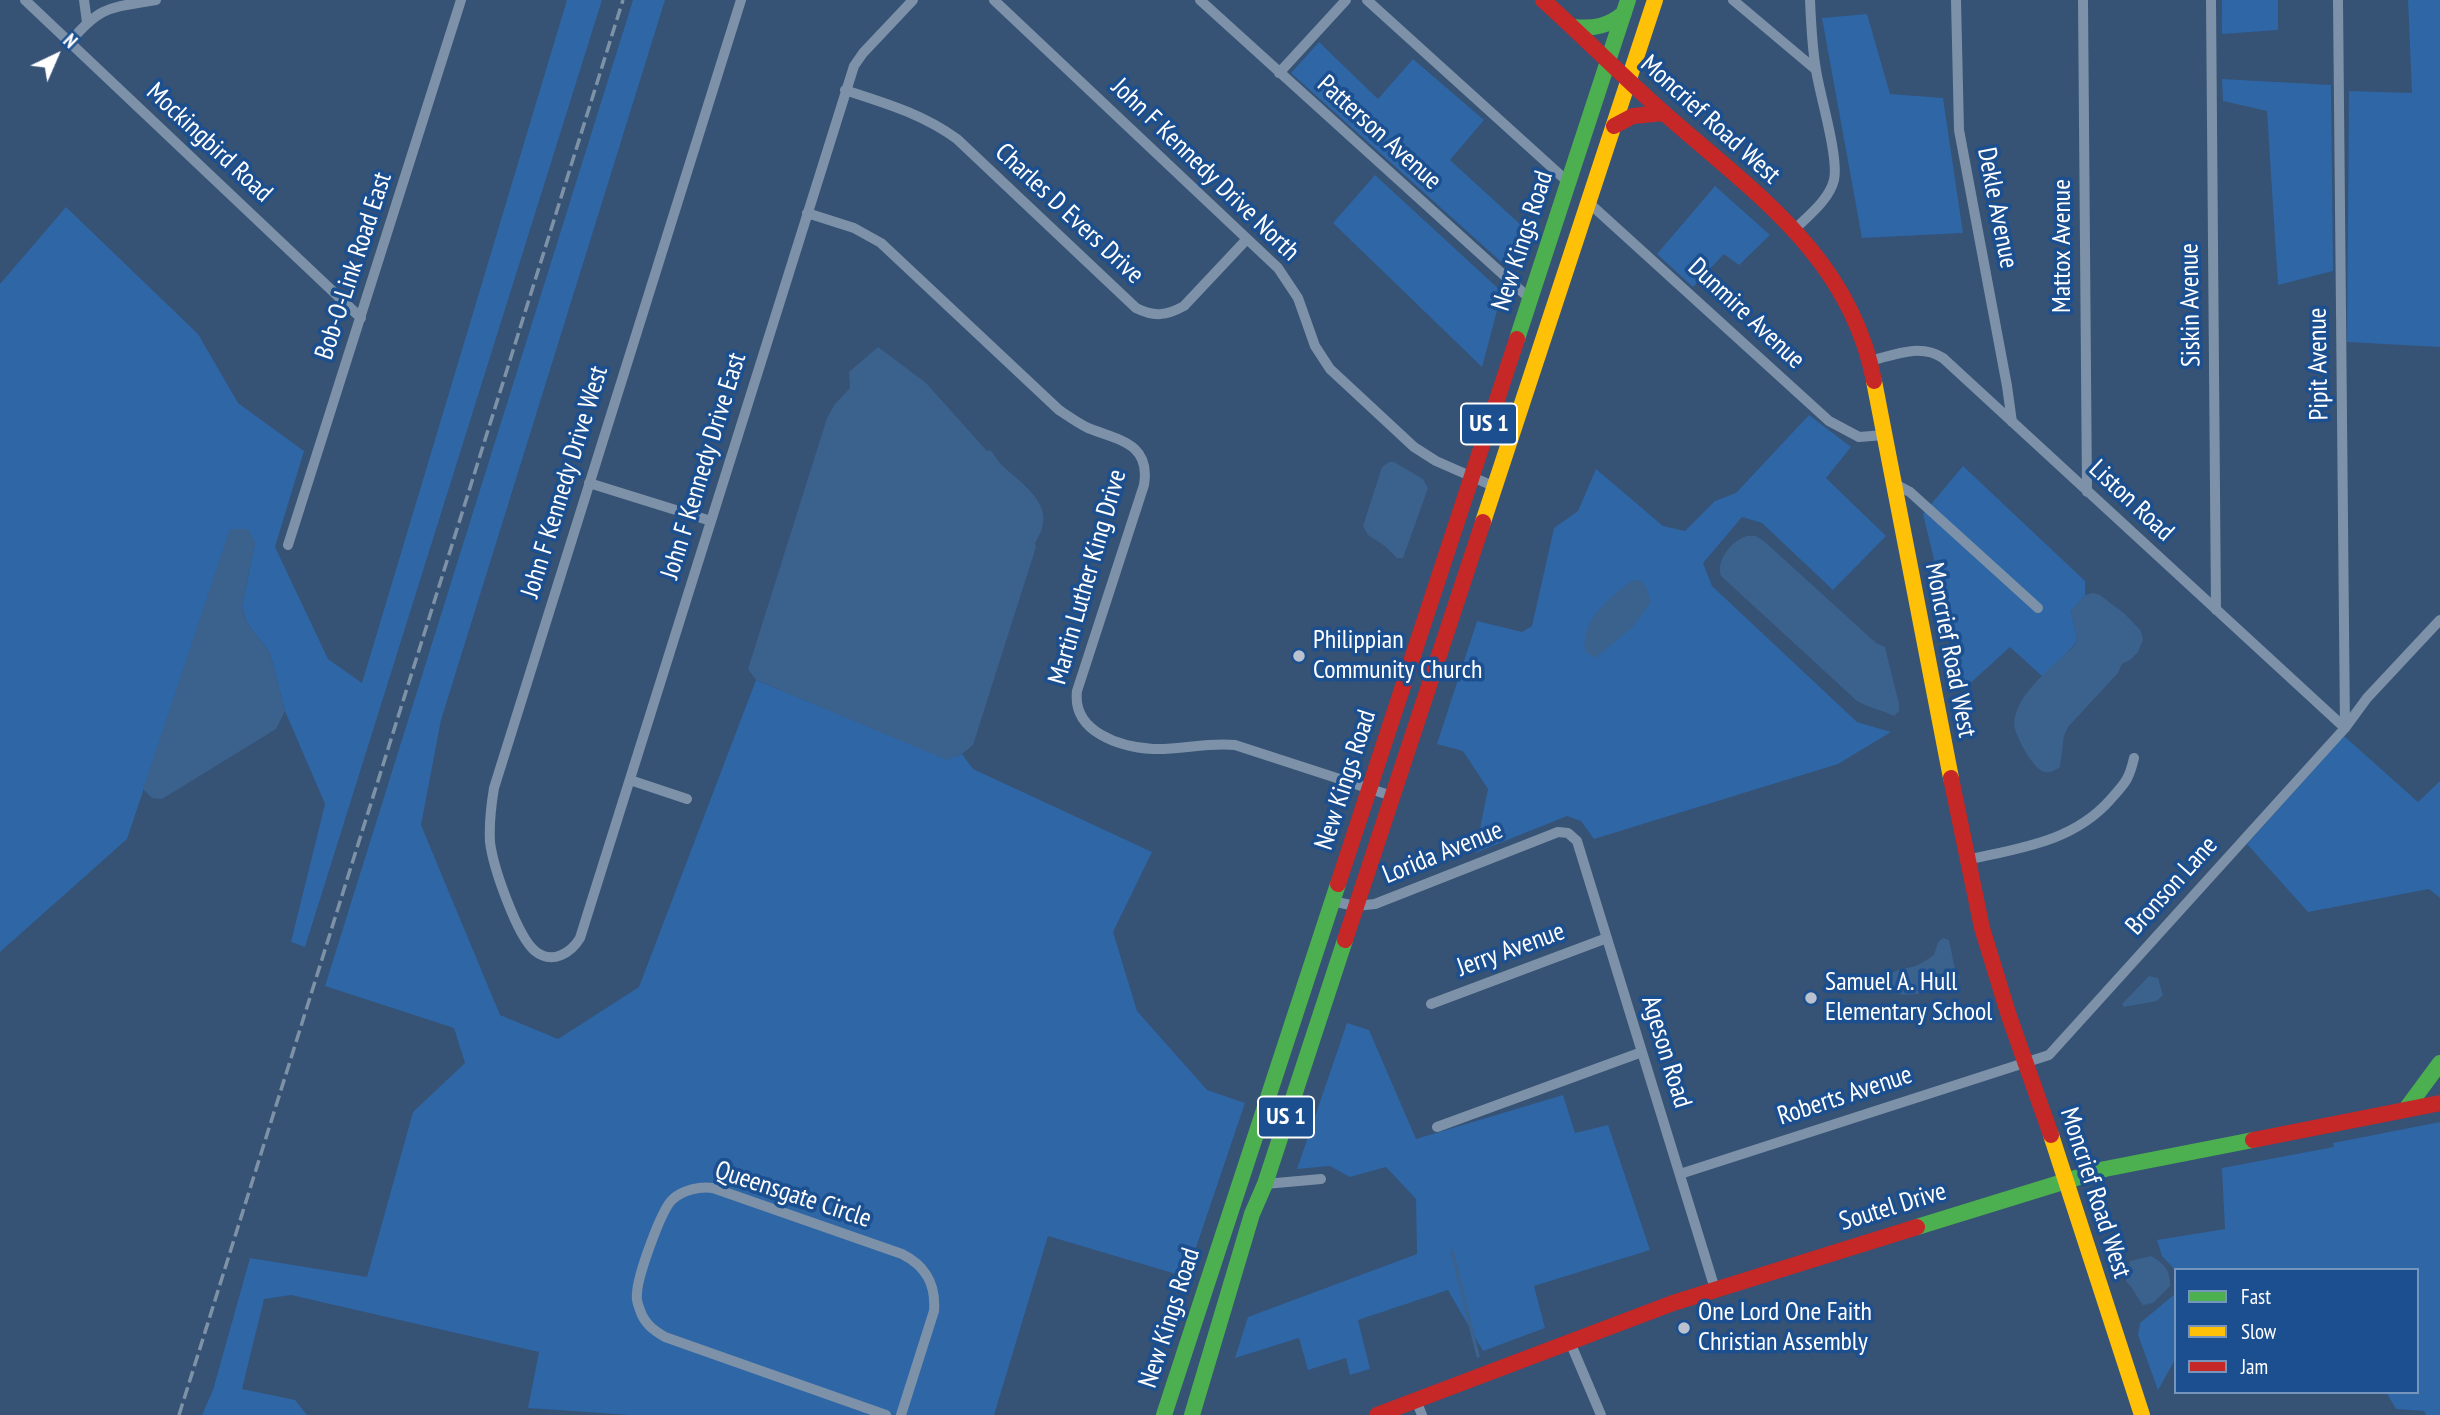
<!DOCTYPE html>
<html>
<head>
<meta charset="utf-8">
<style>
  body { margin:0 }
  #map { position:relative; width:2440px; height:1415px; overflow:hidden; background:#365274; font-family:"PT Sans Narrow",sans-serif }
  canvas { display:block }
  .legend { position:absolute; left:2174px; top:1268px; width:245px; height:126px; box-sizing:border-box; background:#1b4f8f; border:2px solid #7695bc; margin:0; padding:9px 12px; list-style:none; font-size:21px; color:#fff }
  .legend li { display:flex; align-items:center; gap:14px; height:35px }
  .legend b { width:35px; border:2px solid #7695bc }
  .north { position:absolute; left:21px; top:21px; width:70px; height:70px; -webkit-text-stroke:5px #1b4f8f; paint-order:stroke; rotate:44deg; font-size:19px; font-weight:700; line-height:28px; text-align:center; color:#fff }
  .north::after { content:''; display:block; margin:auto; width:24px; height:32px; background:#fff; clip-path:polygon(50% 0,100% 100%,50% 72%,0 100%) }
</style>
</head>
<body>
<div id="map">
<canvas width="2440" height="1415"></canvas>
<ul class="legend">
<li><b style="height:9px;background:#4caf50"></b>Fast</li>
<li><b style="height:9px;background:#ffc107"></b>Slow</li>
<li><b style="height:9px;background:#c62828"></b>Jam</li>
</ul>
<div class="north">N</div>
</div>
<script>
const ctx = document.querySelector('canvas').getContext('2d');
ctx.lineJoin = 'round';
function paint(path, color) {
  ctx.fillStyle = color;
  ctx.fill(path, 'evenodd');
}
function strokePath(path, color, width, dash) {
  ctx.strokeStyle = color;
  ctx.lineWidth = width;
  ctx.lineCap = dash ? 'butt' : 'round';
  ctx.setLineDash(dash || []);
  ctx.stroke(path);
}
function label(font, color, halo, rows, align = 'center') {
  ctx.font = font + ' "PT Sans Narrow",sans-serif';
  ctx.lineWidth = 7;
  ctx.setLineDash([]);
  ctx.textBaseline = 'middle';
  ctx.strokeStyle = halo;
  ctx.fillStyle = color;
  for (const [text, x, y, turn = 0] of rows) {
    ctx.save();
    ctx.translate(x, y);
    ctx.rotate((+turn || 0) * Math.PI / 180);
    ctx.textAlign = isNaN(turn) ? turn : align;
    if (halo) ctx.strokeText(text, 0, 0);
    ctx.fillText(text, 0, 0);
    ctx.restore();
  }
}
const green = new Path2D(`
  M567 0H602L305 947 291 942 325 804 285 711 270 653 247 623 242 607 255 543 248 530 231 529 127 839 0 952V284L66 207 198 334 238 403 304 451 275 547 328 659 362 683Z
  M633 0H665L441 720 421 825 500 1015 558 1039 639 987 756 680 947 759 962 754 973 769 1152 852 1113 932 1137 1011 1207 1090 1245 1103 1186 1277 1048 1236 994 1415H630L528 1408 539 1352 291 1295 264 1299 242 1389 295 1400 307 1415H202L213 1390 250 1258 367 1277 413 1112 465 1063 454 1028 325 986Z
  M2222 0H2278V30L2222 34Z
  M2408 0H2440V347L2347 342 2349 91 2412 93Z
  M1867 14 1890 94 1943 98 1963 233 1862 238 1822 18Z
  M1319 42 1378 99 1413 59 1484 120 1450 160 1521 225 1508 268 1291 73Z
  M2222 79 2331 85 2333 271 2278 285 2267 111 2223 101Z
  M1375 175 1502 292 1482 367 1333 223Z
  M1715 186 1770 235 1739 265 1724 254 1693 287 1657 254Z
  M1809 415 1851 447 1826 478 1886 536 1833 590 1762 523 1742 517 1703 563 1712 586 1857 722 1891 732 1838 764 1594 839 1581 821 1567 816 1475 853 1488 789 1463 751 1437 744 1477 621 1522 632 1532 626 1554 528 1578 511 1596 469 1663 526 1685 531 1715 501 1736 493Z
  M1963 466 2085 581V595L2071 611 2077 637 2076 643 2043 677 2010 647 1965 688 1923 514Z
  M2344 736 2418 802 2440 781V898L2429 889 2308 912 2247 844Z
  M1347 1023 1369 1030 1416 1139 1563 1095 1575 1133 1608 1125 1650 1250 1534 1286 1545 1328 1483 1351 1448 1290 1358 1320 1370 1369 1350 1375 1346 1358 1308 1370 1299 1338 1235 1358 1248 1317 1417 1254 1416 1199 1386 1167 1350 1177 1330 1166 1297 1169Z
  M2440 1122V1415H2426L2424 1411 2396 1409 2386 1392H2417V1270L2176 1271 2162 1256 2157 1240 2225 1229 2222 1168 2334 1147 2333 1143Z
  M2176 1293V1358L2158 1390 2138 1335 2140 1323Z`);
const water = new Path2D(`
  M878 347 926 383 987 451 990 450C995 455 998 462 1004 467 1027 488 1059 508 1035 543L1036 547 973 745 962 754 947 760 756 680 748 669 827 418 835 404 850 388 849 372Z
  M1389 462H1394L1423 479 1428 488 1403 558H1397L1385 546 1368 535 1363 526 1382 467Z
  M230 529H248L255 543 242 607 247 623 270 653 285 711 276 729 162 799 152 798 143 789Z
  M1747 536H1756L1765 542 1876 643 1885 647 1899 704V711L1894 716C1882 710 1869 708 1857 701L1721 576C1715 561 1732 540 1747 536Z
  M1633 580 1642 581 1647 589 1651 602 1633 627 1595 658 1586 652C1577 623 1612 595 1633 580Z
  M2093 593 2100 595 2125 614 2141 631 2143 640 2138 652 2130 660 2122 664 2118 673 2068 727 2064 736 2060 767C2055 770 2052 773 2045 772 2034 771 2018 740 2015 729 2013 722 2015 715 2018 708 2029 683 2057 663 2076 644L2077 637 2071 611 2085 595Z
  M1943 938 1949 940 1955 969 1960 977 1958 981C1939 988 1890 1009 1884 979 1894 968 1905 970 1918 965 1924 962 1929 958 1934 955L1938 942Z
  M2149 976 2158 978 2163 995 2157 1001 2124 1007 2122 1004Z
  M2151 1256C2163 1262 2171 1271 2170 1286L2153 1303 2143 1305C2136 1297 2134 1289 2126 1281L2130 1261Z`);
const stream = new Path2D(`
  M1452 1251 1478 1356`);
const street = new Path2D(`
  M25 0 361 318
  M84 0 87 22
  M741 0 494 788C491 806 489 824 490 842 493 867 517 936 535 951 552 965 571 953 580 938L854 66 863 53 913 0
  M994 0 1278 268 1298 298 1315 346 1330 369 1414 447 1436 461 1493 486
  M1200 0 1529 298
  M1367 0 1568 182
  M1733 0 1815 69
  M1956 0 1959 130 2007 386 2012 422
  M2083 0 2087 492
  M2211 0 2216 610
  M2338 0 2345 728
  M70 42C101 5 110 8 156 0
  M1279 73 1346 0
  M845 90C885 103 923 114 957 139L1136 308C1154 317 1166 316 1184 306L1247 239
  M1588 202 1829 421 1859 437 1884 435
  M807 213 854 228 881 243 1059 410C1068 416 1078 423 1088 428 1118 440 1151 443 1144 485L1077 691C1072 732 1120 747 1153 749 1181 750 1207 742 1235 745L1392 796
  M1794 230C1808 216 1829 200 1834 180 1839 157 1820 96 1816 70 1812 47 1811 23 1810 0
  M1870 361C1894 355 1920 343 1943 358L2345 728
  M589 483 711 521
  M1893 483 1910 492 2038 608
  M288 545 461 0
  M630 780 687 799
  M1967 860C2019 848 2073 842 2110 800 2125 783 2129 780 2134 758
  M1332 901 1355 906 1375 904 1558 832 1568 833 1577 841 1715 1289
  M1431 1004 1607 938
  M1437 1127 1642 1052
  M1680 1174 2049 1055 2345 728 2367 698 2440 620
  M1265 1184 1321 1179
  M1570 1342 1601 1415
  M1416 1400 1422 1415
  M886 1415 665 1337C653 1330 644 1323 640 1310 638 1305 636 1299 637 1294 637 1278 661 1209 673 1199 683 1190 700 1186 713 1188L902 1254C926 1266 936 1284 934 1311L901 1415`);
const fast = new Path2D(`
  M1574 27C1594 29 1609 26 1624 13
  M1517 339 1628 0
  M2406 1109 2440 1063
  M1917 1227 2105 1169 2253 1140
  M1164 1415 1338 884
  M1192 1415 1252 1214 1265 1184 1345 940`);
const slow = new Path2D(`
  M1874 381 1951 778
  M1483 522 1655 0
  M2051 1135 2142 1415`);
const jam = new Path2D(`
  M1543 0C1584 37 1623 77 1664 113 1753 192 1850 256 1874 381
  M1614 126 1633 116 1664 113
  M1951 778 1982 928 2009 1016 2051 1135
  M1338 884 1517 339
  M1345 940 1483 522
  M2253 1140 2440 1103
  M1377 1415 1673 1303 1917 1227`);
const rail = new Path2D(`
  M179 1415 623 0`);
const markers = [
  [1299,656,7,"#b9c2ce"],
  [1811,998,7,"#b9c2ce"],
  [1684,1328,7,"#b9c2ce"]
];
const shields = [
  [1489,424,56],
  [1286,1117,56]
];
const shieldNames = [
  ["US 1",1489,424],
  ["US 1",1286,1117]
];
const streetNames = [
  ["Moncrief Road West",1710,120,42],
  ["Patterson Avenue",1379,133,42],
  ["Mockingbird Road",209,143,43],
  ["John F Kennedy Drive North",1205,170,44],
  ["Dekle Avenue",1997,208,79],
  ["Charles D Evers Drive",1069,214,43],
  ["New Kings Road",1523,241,-72],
  ["Mattox Avenue",2063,246,-90],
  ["Bob-O-Link Road East",354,266,-72],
  ["Siskin Avenue",2191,305,-91],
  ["Dunmire Avenue",1746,314,43],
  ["Pipit Avenue",2319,364,-91],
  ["John F Kennedy Drive East",704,466,-73],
  ["John F Kennedy Drive West",565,482,-73],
  ["Liston Road",2131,501,43],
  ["Martin Luther King Drive",1088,577,-74],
  ["Moncrief Road West",1950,650,79],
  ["New Kings Road",1346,780,-72],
  ["Lorida Avenue",1443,853,-22],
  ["Bronson Lane",2172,886,-48],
  ["Jerry Avenue",1511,950,-20],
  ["Ageson Road",1666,1052,73],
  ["Roberts Avenue",1845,1096,-18],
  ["Moncrief Road West",2095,1193,72],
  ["Queensgate Circle",793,1195,18],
  ["Soutel Drive",1893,1207,-17],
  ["New Kings Road",1170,1318,-72]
];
const poiNames = [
  ["Philippian",1313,641],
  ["Community Church",1313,671],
  ["Samuel A. Hull",1825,983],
  ["Elementary School",1825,1013],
  ["One Lord One Faith",1698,1313],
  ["Christian Assembly",1698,1343]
];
paint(green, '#2f66a5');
paint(water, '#3b618d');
strokePath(stream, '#3b618d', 3.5);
strokePath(street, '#7d92a8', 10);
strokePath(fast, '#4caf50', 16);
strokePath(slow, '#ffc107', 16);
strokePath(jam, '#c62828', 16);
strokePath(rail, '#7e92a7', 3.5, [12, 5]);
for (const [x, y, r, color] of markers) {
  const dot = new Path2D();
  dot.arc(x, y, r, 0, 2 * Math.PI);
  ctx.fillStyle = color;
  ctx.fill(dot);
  strokePath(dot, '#1b4f8f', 2.5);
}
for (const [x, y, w] of shields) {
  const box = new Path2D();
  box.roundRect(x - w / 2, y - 20.5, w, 41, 5);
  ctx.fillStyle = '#1b4f8f';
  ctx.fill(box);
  strokePath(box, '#fff', 2);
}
label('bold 24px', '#fff', null, shieldNames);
label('26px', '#fff', '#1b4f8f', streetNames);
label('26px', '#fff', '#1b4f8f', poiNames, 'left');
</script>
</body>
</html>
